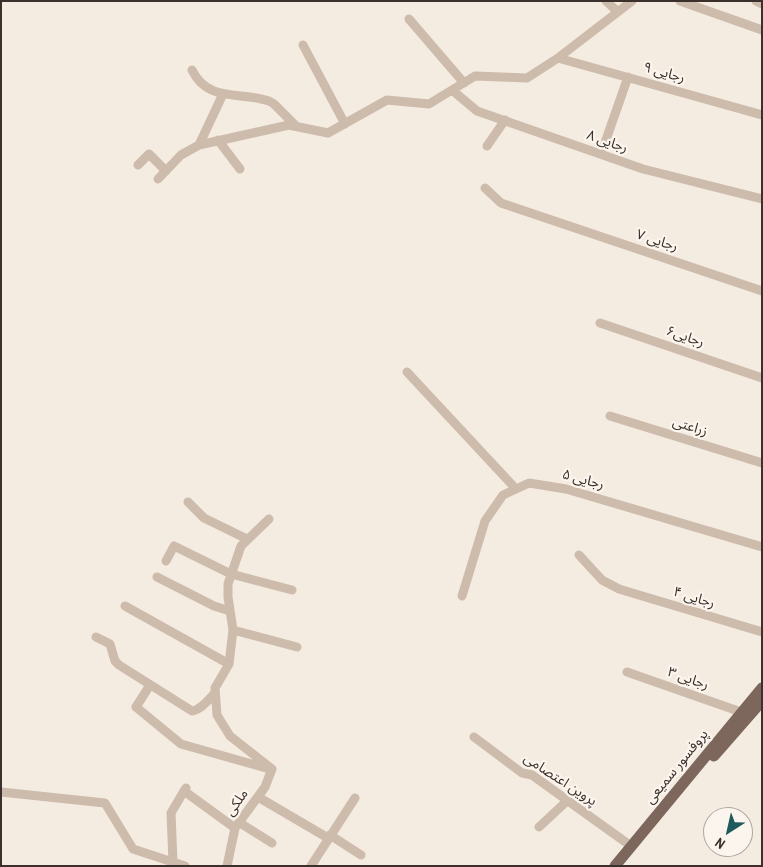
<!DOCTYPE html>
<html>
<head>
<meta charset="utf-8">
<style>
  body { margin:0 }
  #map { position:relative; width:763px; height:867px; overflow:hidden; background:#f4ebe1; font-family:"Archivo Narrow",sans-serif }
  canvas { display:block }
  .frame { position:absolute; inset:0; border:2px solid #3b302b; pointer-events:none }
  .north { position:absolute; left:703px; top:807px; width:50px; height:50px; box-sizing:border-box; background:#fbf5ee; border:1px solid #aea6a0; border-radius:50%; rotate:215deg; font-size:14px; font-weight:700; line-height:20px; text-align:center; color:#3b302b }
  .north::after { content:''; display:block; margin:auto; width:18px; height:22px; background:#1f5a5e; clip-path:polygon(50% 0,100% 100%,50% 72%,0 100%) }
</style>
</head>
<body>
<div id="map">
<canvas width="763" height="867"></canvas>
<div class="frame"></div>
<div class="north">N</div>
</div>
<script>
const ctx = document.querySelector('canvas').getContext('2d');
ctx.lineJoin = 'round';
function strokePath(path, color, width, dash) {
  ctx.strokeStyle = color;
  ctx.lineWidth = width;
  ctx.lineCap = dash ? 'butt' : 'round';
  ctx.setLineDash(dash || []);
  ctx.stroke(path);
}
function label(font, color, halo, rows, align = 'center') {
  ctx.font = font + ' "Archivo Narrow","Noto Sans Arabic",sans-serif';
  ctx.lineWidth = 4.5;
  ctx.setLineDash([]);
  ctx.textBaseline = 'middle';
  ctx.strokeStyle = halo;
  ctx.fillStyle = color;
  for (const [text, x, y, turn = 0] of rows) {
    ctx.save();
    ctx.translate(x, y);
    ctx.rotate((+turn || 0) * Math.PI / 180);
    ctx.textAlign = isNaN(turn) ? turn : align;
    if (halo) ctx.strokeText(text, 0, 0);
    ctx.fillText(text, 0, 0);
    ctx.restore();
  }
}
const minor = new Path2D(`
  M606 1 618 12
  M680 1 762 30
  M756 1 762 4
  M409 19 464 83
  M303 45 345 124
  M558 58 762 115
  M192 70C208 103 240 91 269 101L274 104 296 126
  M452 90 477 111 643 169 762 199
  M218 140 240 169
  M199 145 223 94
  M487 146 505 120
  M601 154 628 77
  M138 165 149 154 166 171
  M158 179 181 155 199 145 289 125 328 133 387 100 429 104 475 76 527 78 558 58 632 1
  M485 188 501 203 762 291
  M600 323 762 378
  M407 372 516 489
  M610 416 762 463
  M188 502 204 518 247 539
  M269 519 241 546 228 584V597L233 630 297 647
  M579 555 602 580 619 589 762 632
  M166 561 174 546 231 574 292 590
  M157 577 214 606 230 611
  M462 596 485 521 503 495 529 483 566 489 762 547
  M125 606 229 664
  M96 637 110 644 115 661 119 665 192 711C201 710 208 700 215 693
  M627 672 741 712
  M150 685 136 707 181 744 266 768
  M474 737 522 773 532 775 631 846
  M186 788 184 791 235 828
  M1 792 105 803 133 849 185 866
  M258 797 328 838
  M240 823 272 843
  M539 827 568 800
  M330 835 361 855
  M173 862 171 813 184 791
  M227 866 235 828 265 787 272 769 230 736 217 715 215 688 229 664 233 630
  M311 866 355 798`);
const major = new Path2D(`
  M714 756 762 701
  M615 866 762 688`);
const streetNames = [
  ["رجایی ۹",664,73,16],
  ["رجایی ۸",607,142,19],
  ["رجایی ۷",657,241,18],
  ["رجایی۶",685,337,19],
  ["زراعتی",690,427,17],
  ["رجایی ۵",583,480,15],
  ["رجایی ۴",694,598,17],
  ["رجایی ۳",688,679,19],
  ["پروفسور سمیعی",677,767,-51],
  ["پروین اعتصامی",560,780,33],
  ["ملکی",237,803,-55]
];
strokePath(minor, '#cdbbac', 9);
strokePath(major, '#7d675c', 11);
label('14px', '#3b302b', '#fbf5ee', streetNames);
</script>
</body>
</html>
